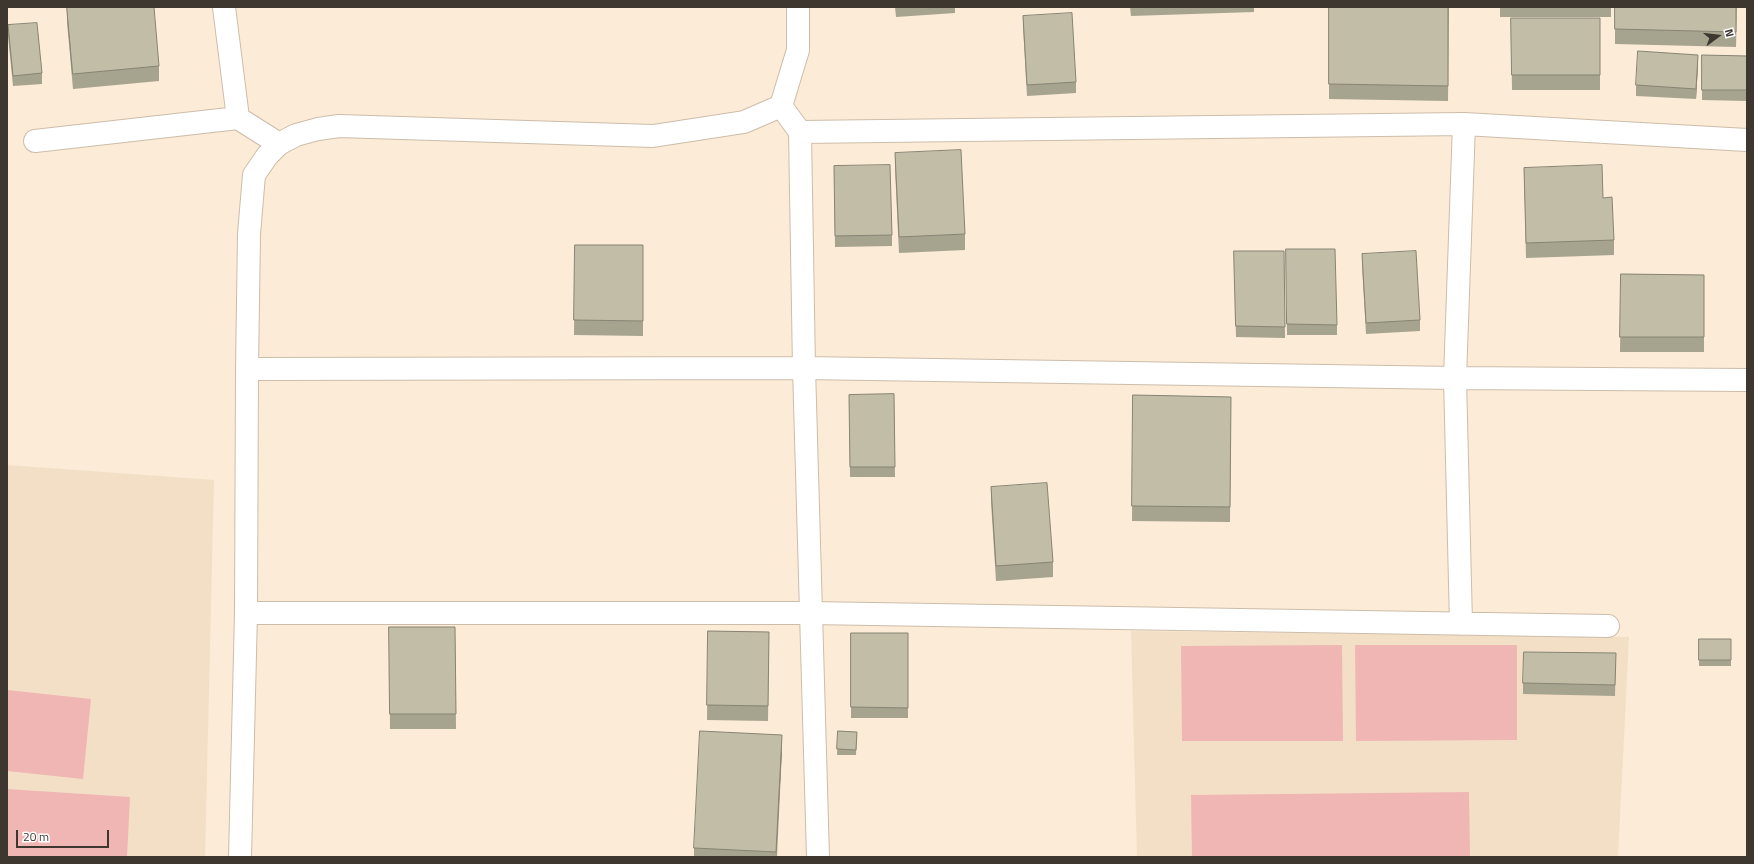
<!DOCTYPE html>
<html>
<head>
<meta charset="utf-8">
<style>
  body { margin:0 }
  #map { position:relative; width:1754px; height:864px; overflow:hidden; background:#fbebd7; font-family:"Titillium Web",sans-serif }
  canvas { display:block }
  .frame { position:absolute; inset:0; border:8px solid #3e3730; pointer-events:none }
  .north { position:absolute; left:1698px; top:16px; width:40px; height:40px; -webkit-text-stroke:3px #fff; paint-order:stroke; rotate:75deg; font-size:11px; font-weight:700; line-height:16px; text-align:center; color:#3e3730 }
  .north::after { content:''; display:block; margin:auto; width:14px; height:18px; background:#3e3730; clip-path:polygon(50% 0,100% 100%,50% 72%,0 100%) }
  .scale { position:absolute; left:16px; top:830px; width:93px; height:18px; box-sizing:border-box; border:2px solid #3e3730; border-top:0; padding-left:5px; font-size:12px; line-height:14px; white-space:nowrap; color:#3e3730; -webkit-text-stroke:3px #fff; paint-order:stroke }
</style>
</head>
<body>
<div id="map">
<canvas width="1754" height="864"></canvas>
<div class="frame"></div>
<div class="north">N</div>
<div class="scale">20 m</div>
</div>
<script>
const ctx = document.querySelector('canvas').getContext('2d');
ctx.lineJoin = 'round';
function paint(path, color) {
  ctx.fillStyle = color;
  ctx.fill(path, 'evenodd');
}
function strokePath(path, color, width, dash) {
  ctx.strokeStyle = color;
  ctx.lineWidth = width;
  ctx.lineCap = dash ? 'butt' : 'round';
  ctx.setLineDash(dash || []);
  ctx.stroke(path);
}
const built = new Path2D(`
  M7 465 214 480 205 857H7Z
  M1131 631 1629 637 1618 857H1137Z`);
const green = new Path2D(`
  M1342 645 1343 741H1182L1181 646Z
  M1355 645H1517V740L1356 741Z
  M7 690 91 699 83 779 7 771Z
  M7 789 130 797 127 857H7Z
  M1469 792 1470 857H1192L1191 795Z`);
const minor = new Path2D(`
  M224 7 238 118 279 144
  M781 106 800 132 804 368 818 857
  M800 132 1464 124 1747 140
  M35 141 238 118
  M247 369 804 368 1455 378 1747 380
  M246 613H811L1608 626
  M1461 624 1455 378 1464 124
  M240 857 246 613 247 369 249 234 254 175 267 156 279 144 296 135 318 129 339 126 653 136 744 122 781 106 798 50V7`);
const wall = new Path2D(`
  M67 7 159 66V81L73 89 67 22Z
  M895 7H955V13L896 17Z
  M1130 7H1254V12L1131 16Z
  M1329 7H1449L1448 101 1329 99Z
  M1500 7H1611V17H1500Z
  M1737 7 1736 47 1615 44V29Z
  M1023 16 1076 82V93L1027 96 1023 26Z
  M1511 18H1600V90H1512Z
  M8 25 42 73V84L13 86 8 36Z
  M1702 55 1747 56V101L1702 100Z
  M1698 65 1696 99 1636 96V85Z
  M895 153 965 234V250L899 253 895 169Z
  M834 166 892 235V246L835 247Z
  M1524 168 1603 198 1614 240V255L1526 258Z
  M575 245H643V336L574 335Z
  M1286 249 1337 325V335H1287Z
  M1234 251H1284L1285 338 1236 337Z
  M1362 254 1420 320V331L1366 334 1362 265Z
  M1621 274 1704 275V352H1620Z
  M894 394 895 477H850L849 395Z
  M1133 395 1231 397 1230 522 1132 521Z
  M991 487 1053 562V577L996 581 991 502Z
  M389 627H455L456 729H390Z
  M708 631 769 632 768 721 707 720Z
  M851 633H908V718H851Z
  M1699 639H1731V666H1699Z
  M1616 653 1615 696 1523 694V683Z
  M838 731 857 732 856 755H837Z
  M782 750 777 857H694V848Z`);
const shadedWall = new Path2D(`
  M1698 55V65L1696 99V89Z
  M782 735V750L776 857V852Z`);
const building = new Path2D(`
  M67 7H154L159 66 73 74Z
  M1329 7H1448V86L1329 84Z
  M1615 7H1736V32L1615 29Z
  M1072 13 1076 82 1027 85 1023 16Z
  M1511 18H1600V75H1512Z
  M37 23 42 73 13 76 8 25Z
  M1638 51 1698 55 1696 89 1636 85Z
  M1702 55 1747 56V90H1702Z
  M961 150 965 234 899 237 895 153Z
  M890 165 892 235 835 236 834 166Z
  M1602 165 1603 198 1612 197 1614 240 1526 243 1524 168Z
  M575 245H643V321L574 320Z
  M1286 249H1335L1337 325 1287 324Z
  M1234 251H1284L1285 327 1236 326Z
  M1416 251 1420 320 1366 323 1362 254Z
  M1621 274 1704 275V337H1620Z
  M894 394 895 467H850L849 395Z
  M1133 395 1231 397 1230 507 1132 506Z
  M1047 483 1053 562 996 566 991 487Z
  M389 627H455L456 714H390Z
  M708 631 769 632 768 706 707 705Z
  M851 633H908V708L851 707Z
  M1699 639H1731V660H1699Z
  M1524 652 1616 653 1615 685 1523 683Z
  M700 731 782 735 776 852 694 848Z
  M838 731 857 732 856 750 837 749Z`);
paint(built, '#f3dfc5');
paint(green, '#f0b6b4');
strokePath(minor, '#ccbdaa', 24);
strokePath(minor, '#fff', 22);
paint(wall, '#a6a38f');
paint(shadedWall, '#878474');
paint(building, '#c1bda6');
strokePath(building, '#878474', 1);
</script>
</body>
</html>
